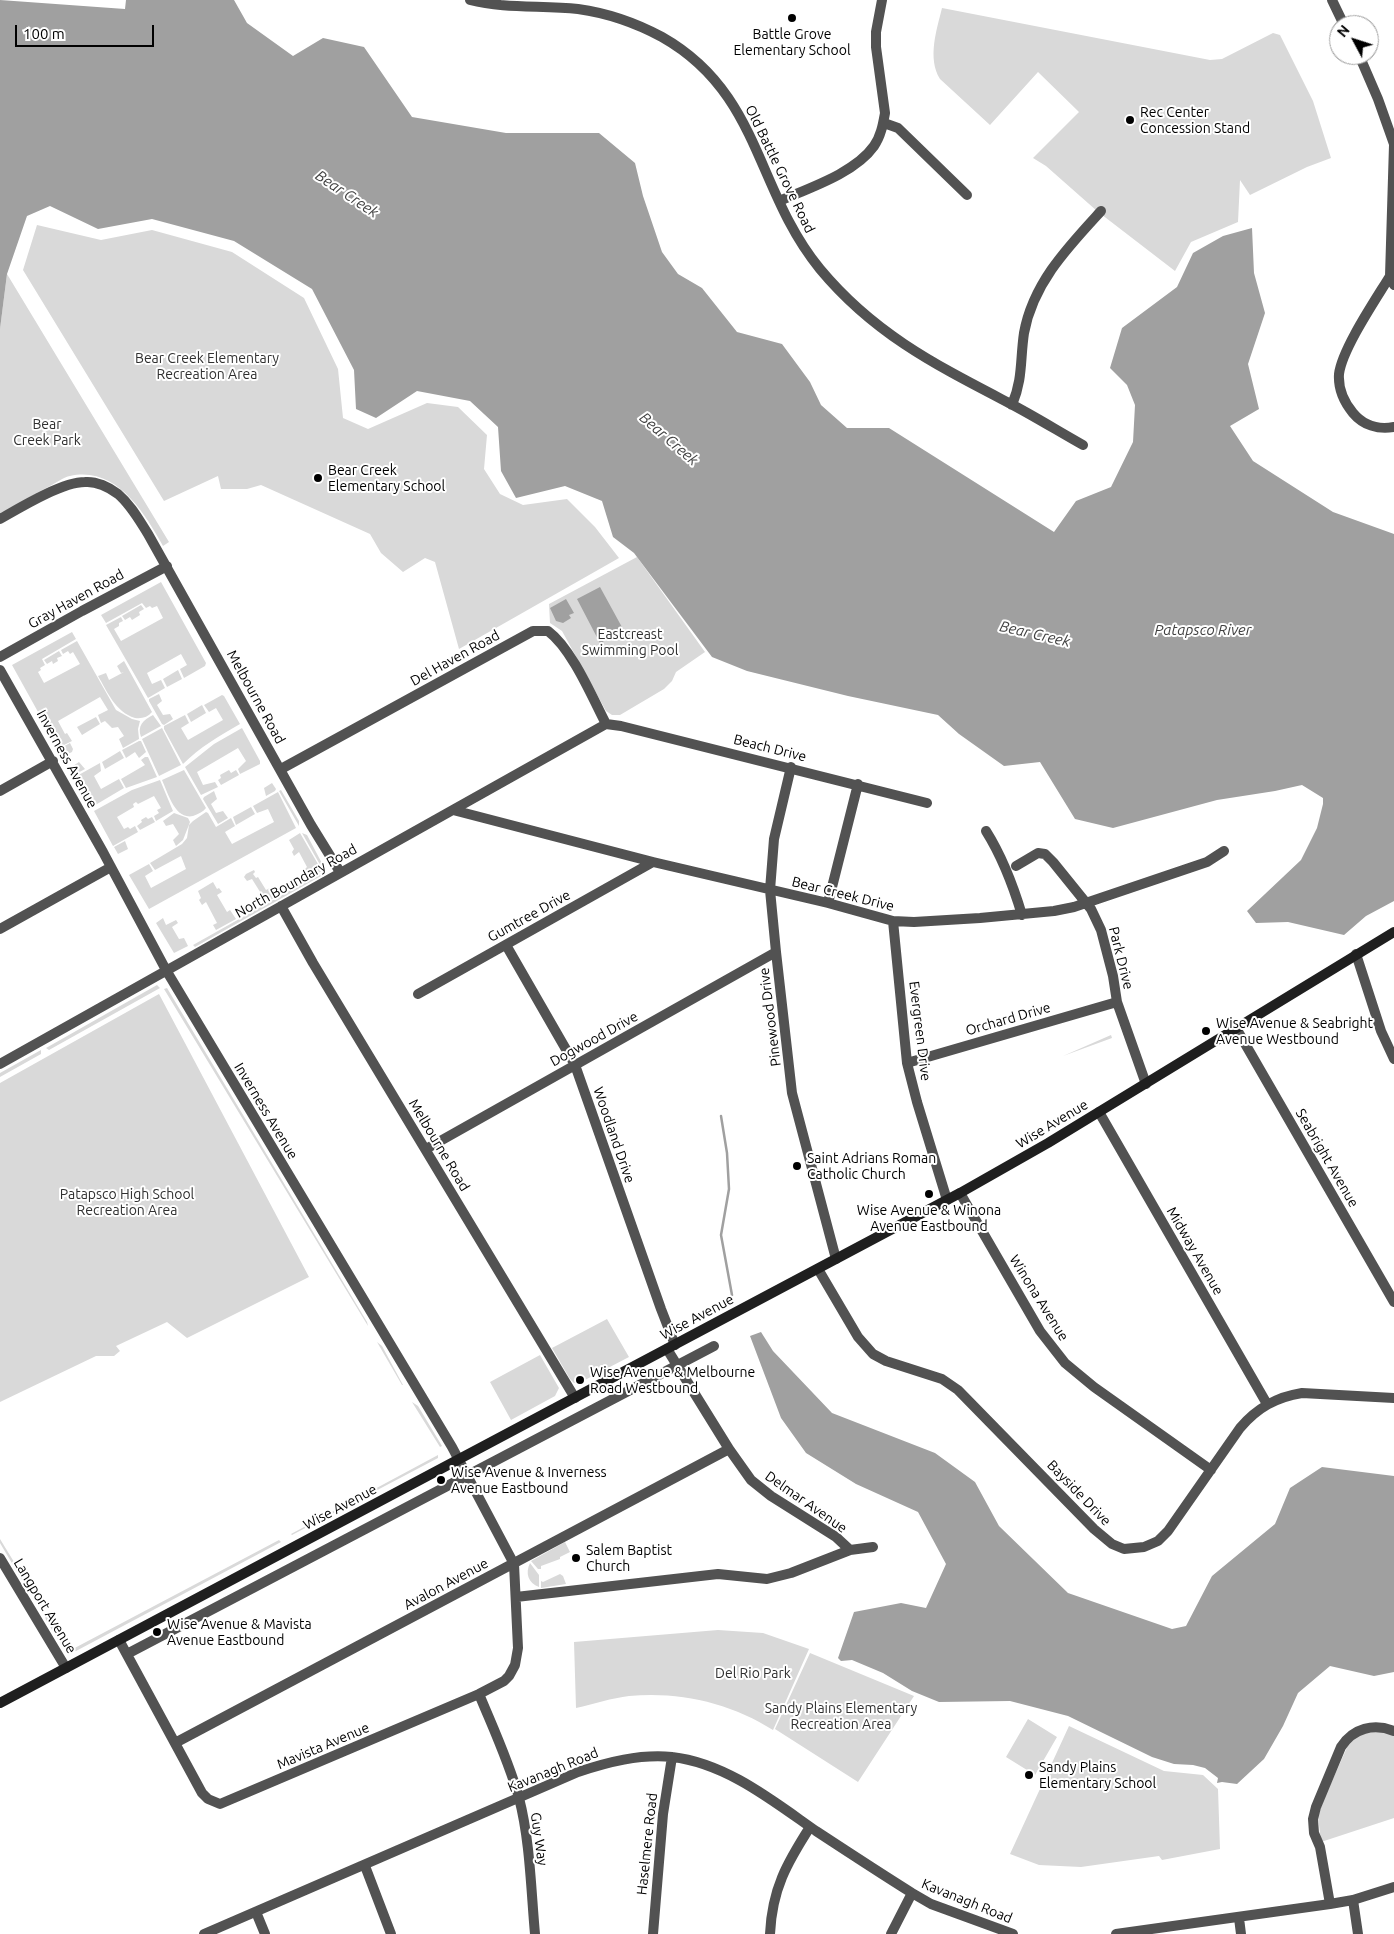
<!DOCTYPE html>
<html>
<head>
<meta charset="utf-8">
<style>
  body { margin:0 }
  #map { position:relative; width:1394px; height:1934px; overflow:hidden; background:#fff; font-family:Ubuntu,sans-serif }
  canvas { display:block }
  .north { position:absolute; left:1329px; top:15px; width:50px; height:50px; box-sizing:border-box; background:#fff; border:1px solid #999; border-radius:50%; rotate:310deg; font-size:14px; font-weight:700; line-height:20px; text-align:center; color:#000 }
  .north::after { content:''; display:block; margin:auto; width:18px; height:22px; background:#000; clip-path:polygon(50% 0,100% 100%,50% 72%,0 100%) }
  .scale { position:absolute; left:15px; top:25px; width:139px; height:22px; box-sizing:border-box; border:2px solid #000; border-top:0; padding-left:6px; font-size:15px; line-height:18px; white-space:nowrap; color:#000; -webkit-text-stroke:4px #fff; paint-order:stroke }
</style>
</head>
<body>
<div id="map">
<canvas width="1394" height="1934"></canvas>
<div class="north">N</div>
<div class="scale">100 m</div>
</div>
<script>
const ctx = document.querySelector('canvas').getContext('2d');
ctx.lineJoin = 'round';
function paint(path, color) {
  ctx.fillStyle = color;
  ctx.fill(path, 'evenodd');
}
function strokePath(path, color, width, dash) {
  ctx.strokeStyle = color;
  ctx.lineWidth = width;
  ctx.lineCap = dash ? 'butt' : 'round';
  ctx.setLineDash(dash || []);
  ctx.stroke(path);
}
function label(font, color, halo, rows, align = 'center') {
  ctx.font = font + ' Ubuntu,sans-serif';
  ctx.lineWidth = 4;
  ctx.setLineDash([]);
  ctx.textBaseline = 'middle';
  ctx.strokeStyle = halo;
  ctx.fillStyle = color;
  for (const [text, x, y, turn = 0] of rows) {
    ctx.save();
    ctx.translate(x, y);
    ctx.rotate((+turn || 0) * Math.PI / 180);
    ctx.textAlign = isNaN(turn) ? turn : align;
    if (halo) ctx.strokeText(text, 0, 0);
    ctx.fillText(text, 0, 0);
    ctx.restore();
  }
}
const green = new Path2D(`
  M942 8 1210 60 1222 59 1273 33 1280 35 1313 101 1331 158 1307 167 1250 195 1240 180 1238 222 1191 242 1175 271 1097 211 1046 166 1033 158 1079 112 1038 72 990 125 940 79C927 58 937 29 942 8Z
  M37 225 101 240 152 230 232 252 304 298 338 369 343 418 368 429 427 403 458 407 487 435 484 469 500 494 523 505 567 499 595 527 619 558 459 649 435 562 425 558 403 572 381 553 370 534 261 485 247 489H221L218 476 164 501 23 270Z
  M7 274 169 542 163 546C144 512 116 466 70 476 64 477 56 483 50 486 33 495 17 504 0 514V329Z
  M637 557 705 652 676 672 672 681 664 689 620 715H612L606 711 562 631 550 623 549 604Z
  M161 582 206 663 205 666 184 678 180 669 187 665 181 654 147 673 152 684 161 680 165 688 148 698 106 625 121 617 123 621 119 623V626L114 629 121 641 163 618 157 606 152 608 150 606 146 608 142 603 106 623 101 615Z
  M141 605 144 609 139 612 140 615 132 620 130 617 125 620 122 616Z
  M72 632 76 639 42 659 45 665 40 668 41 670 38 672 44 683 80 664 73 652 70 654 68 651 63 654 61 650 77 641 116 710 132 719 140 721 138 729 139 739 123 748 119 739 124 736 118 727 112 728 105 721 101 723 98 715 108 710 100 697 58 721 65 734 67 733 72 741 58 748 12 665Z
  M59 651 62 656 57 658 58 661 53 664 52 661 47 664 44 660Z
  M124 661 152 712C148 717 142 719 135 718 115 712 107 691 98 676L106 673 109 680 124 672 121 673 117 666Z
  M178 670 182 679 167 687 163 679Z
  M159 694 162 701 157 705 163 715 170 714 173 719 164 725 162 724 149 701V699Z
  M222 695 224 696 240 724C219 736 200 747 183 764L164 729V726L185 715 189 723 181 728 188 740 223 720 216 708 209 712 204 705Z
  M202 705 206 713 191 722 187 714Z
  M153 715 161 726 141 737C137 726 143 720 153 715Z
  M96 717 100 724 82 735 77 727Z
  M162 728 181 765 159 776 142 739Z
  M242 728 260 761V764L240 774 238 769 246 761 238 748 197 772 203 785 215 782 218 787 201 795 185 767 214 744Z
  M139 741H141L146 752 139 758 135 752 126 758 122 750Z
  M70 743 73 749 72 752 64 756 59 749Z
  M120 751 124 758 105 769 102 762Z
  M145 757H148L157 777 126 788 121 779 145 765 141 760Z
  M79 762 85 769 74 775 70 768Z
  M100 763 101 771 94 776 101 789 119 779 124 788 92 807 75 777Z
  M184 770 206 808C203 812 198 814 193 816 175 820 168 793 162 780Z
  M229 770 231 773 236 770 239 775 221 785 218 780 221 778 220 775Z
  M160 780 173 811 156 821 154 816 159 813 157 810 161 808 154 796 138 804 136 802 133 804 134 807 117 817 124 829 128 827 130 829 135 826 138 832 113 846 94 811 132 790Z
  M272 783 276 789 275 791 266 796 264 788Z
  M281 790 299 821V826L279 791Z
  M214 791 217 799 211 804 216 813 223 811 228 818 218 824 203 799 204 797Z
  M278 792 296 828 149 909 129 875 149 864 153 871 145 876 151 888 186 869 181 856 155 870 150 863 182 844 187 838 189 825 193 821 206 812 208 813 216 827 231 818 235 826 225 832 232 844 274 822 268 809 257 813 253 806Z
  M251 807 255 814 236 825 233 817Z
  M174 813 188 818 190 822 183 840 176 846 173 840 179 834 173 824 166 826 163 821Z
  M146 817 148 819 152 817 155 822 140 830 137 826 142 822 141 820Z
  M300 833 322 871 307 879 304 870 307 867 299 852 294 856 292 852 294 849 289 840Z
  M302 833 307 835 325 869 323 870Z
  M125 841 128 849 118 854 114 847Z
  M254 870 255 872 253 874 256 878 258 877 266 890 274 886 281 894 264 904 260 897 262 895 252 879 247 881 244 877 246 874Z
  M323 872V875L321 876 195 947 193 945Z
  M213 882 217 889 219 888 222 892 217 895 227 912 230 910 236 919 216 930 213 925 217 923 206 902 202 905 199 900 201 898 198 891Z
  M163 918 166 925 176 920 178 923 172 927 179 939 184 938 188 946 174 953 156 923Z
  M157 985 160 988 49 1050 46 1048Z
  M167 988 367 1322 368 1326 164 989Z
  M159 994 309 1277 187 1338 167 1322 116 1346 120 1351 114 1356H96L0 1402V1083Z
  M1111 1035 1112 1038 1063 1056Z
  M41 1050V1054L0 1077V1073Z
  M607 1319 629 1357 583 1381 574 1383 570 1379 552 1348Z
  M377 1342 382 1346 403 1385H402Z
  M540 1355 559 1388 555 1396 511 1420 490 1382Z
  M412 1402 418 1406 442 1446 440 1447Z
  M438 1455V1458L292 1535 291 1534Z
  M0 1539 33 1593 32 1594 29 1592 0 1543Z
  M279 1540 281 1542 76 1651H69Z
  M565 1542 570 1552 560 1557V1559L541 1566V1569H538L531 1561Z
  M530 1563 539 1575V1587C528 1583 525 1573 530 1563Z
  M560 1574 563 1576 566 1584 541 1588V1581L543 1582Z
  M45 1616H47L67 1649H64L46 1620Z
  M718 1630 763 1633 809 1649 773 1730C731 1703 679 1691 629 1696 612 1698 594 1704 576 1708L574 1642Z
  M810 1653 914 1696 858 1782 775 1729Z
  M1028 1719 1057 1737 1035 1775 1006 1757Z
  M1069 1726 1164 1771 1203 1775 1218 1789 1220 1849 1162 1860 1159 1856 1081 1867 1039 1865 1010 1854Z
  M1377 1730 1394 1734V1818L1321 1842 1318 1816 1324 1799 1349 1743 1360 1734Z`);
const water = new Path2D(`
  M0 0 125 9 126 0H234L247 23 293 56 323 38 364 47 412 117 506 133H599L635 163 643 196 662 252 678 274 702 288 737 332 782 344 810 382 821 405 847 428H889L1054 532 1076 501 1111 487 1133 442 1135 405 1127 385 1110 368 1122 328 1177 287 1193 253 1223 236 1252 228 1254 273 1265 313 1248 364 1259 409 1230 426 1253 461 1333 512 1394 534V901L1366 916 1344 935 1288 922 1256 923 1247 911 1301 860 1317 828 1323 804V798L1302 785 1275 791 1217 800 1113 828 1075 819 1040 762 1004 766 959 734 938 715 848 696 747 671 712 657 634 553 613 537 602 501 565 486 516 498 501 471 498 427 470 401 417 391 376 418 356 409 354 370 312 289 234 241 152 219 98 229 50 206 27 216 7 274 0 329Z
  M600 587 623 629 605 639 601 645 577 599Z
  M566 599 574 613 569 615 571 618 563 623 556 621 550 608Z
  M761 1332 773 1351 832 1413 935 1453 975 1482 999 1526 1068 1593 1172 1629 1186 1626 1212 1576 1275 1524 1290 1488 1322 1467 1394 1476V1672L1374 1676 1330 1666 1298 1693 1283 1726 1264 1759 1237 1784 1222 1782 1217 1783 1218 1778 1205 1768 1193 1765 1174 1764 1152 1757 1068 1716 1010 1701 939 1702 912 1691 883 1673 852 1660 841 1661 838 1658 854 1612 901 1603 926 1608 946 1564 918 1512 856 1484 806 1453 781 1418 750 1336Z`);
const stream = new Path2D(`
  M721 1116 727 1153 729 1189 721 1235 732 1295`);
const street = new Path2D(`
  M470 0C505 9 542 5 578 9 607 13 636 23 662 37 761 93 755 190 820 269 874 334 936 365 1009 403 1034 416 1058 431 1083 445
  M1332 0 1344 25
  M1359 55 1378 99 1394 144
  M884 123 898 128 967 195
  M779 201C809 188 855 173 874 146 881 136 883 124 885 113L876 47V32L882 0
  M1390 276 1394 145
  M1394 285 1390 276C1376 299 1342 349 1339 374 1338 389 1344 402 1353 413 1363 425 1378 430 1394 427
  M1012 405C1023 379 1020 360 1024 333 1033 283 1068 247 1101 211
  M0 519C21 507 62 482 85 482 96 481 109 487 118 494 131 505 139 520 148 534L311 825 340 872
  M0 657 82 611 167 566
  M0 670 103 852 166 970 452 1447 514 1564 518 1648 515 1665 509 1676 504 1681 479 1694 220 1804 208 1799 202 1793 119 1640
  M606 724 621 726 927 803
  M791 767 774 839 770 890 776 952 792 1093 836 1259
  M281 769 533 631H548C572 649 592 697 606 724
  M0 791 53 761
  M453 810 653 862 828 903 893 921 914 922 980 918 1054 911 1074 907 1207 862 1224 851
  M986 831C1003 858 1013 885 1022 915
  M1016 866 1038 853 1045 854 1053 862 1091 909 1101 930 1113 976 1117 1002 1146 1084
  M828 903 858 784
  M281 906 313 963 575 1398
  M893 921 907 1063 917 1102 947 1200
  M0 929 111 867
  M506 945 575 1065 661 1309 675 1345
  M1356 954 1381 1031 1394 1059
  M418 994 653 862
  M1236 1028 1394 1302
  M907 1063 1117 1002
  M0 1064 606 724
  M1099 1112 1267 1404
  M426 1149 776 952
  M960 1193 1040 1331 1065 1363 1094 1387 1211 1470
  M818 1269 858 1337 873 1354 886 1361 942 1379 958 1390 1094 1529 1112 1544 1124 1549 1144 1547 1158 1541 1168 1531 1240 1428C1257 1408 1276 1397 1302 1393L1394 1398
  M667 1349 729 1449 751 1480 771 1496 836 1537 850 1550
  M0 1558 66 1668
  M516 1597 718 1574 767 1579 791 1573 850 1550 873 1547
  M127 1654 714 1346
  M479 1694C493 1728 509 1762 519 1798 530 1840 531 1890 535 1934
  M175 1743 729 1449
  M365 1866 391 1934
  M1353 1900 1358 1934
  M1330 1904 1320 1847 1314 1833 1313 1819 1316 1807 1341 1747C1353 1728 1374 1723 1394 1731
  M256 1912 265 1934
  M1239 1918 1241 1934
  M204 1934 578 1772C608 1762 639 1754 672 1757 726 1763 773 1801 816 1831 848 1852 880 1873 912 1893L931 1904 1013 1934
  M653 1934 663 1814 672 1757
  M770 1934C772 1889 787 1863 810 1827
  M891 1934 912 1893
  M1116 1934 1330 1904 1353 1900 1394 1887`);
const secondary = new Path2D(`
  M0 1703 960 1193 1048 1143 1394 932`);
const markers = [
  [792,18,5,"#000"],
  [1130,120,5,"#000"],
  [318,478,5,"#000"],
  [1206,1031,5,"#000"],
  [797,1166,5,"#000"],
  [929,1194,5,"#000"],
  [580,1380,5,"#000"],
  [441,1480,5,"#000"],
  [576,1558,5,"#000"],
  [157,1632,5,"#000"],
  [1029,1775,5,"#000"]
];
const poiNames = [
  ["Battle Grove",792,34,"center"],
  ["Elementary School",792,50,"center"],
  ["Rec Center",1140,112],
  ["Concession Stand",1140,128],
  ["Bear Creek",328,470],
  ["Elementary School",328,486],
  ["Wise Avenue & Seabright",1216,1023],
  ["Avenue Westbound",1216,1039],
  ["Saint Adrians Roman",807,1158],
  ["Catholic Church",807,1174],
  ["Wise Avenue & Winona",929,1210,"center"],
  ["Avenue Eastbound",929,1226,"center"],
  ["Wise Avenue & Melbourne",590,1372],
  ["Road Westbound",590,1388],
  ["Wise Avenue & Inverness",451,1472],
  ["Avenue Eastbound",451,1488],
  ["Salem Baptist",586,1550],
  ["Church",586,1566],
  ["Wise Avenue & Mavista",167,1624],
  ["Avenue Eastbound",167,1640],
  ["Sandy Plains",1039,1767],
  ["Elementary School",1039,1783]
];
const streetNames = [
  ["Old Battle Grove Road",780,169,64],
  ["Gray Haven Road",76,599,-29],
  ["Del Haven Road",455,658,-29],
  ["Melbourne Road",256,697,61],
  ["Beach Drive",770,748,14],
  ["Inverness Avenue",67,759,61],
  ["North Boundary Road",296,881,-29],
  ["Bear Creek Drive",843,894,14],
  ["Gumtree Drive",529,916,-29],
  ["Park Drive",1121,958,76],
  ["Pinewood Drive",770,1017,-97],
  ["Orchard Drive",1008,1019,-16],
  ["Evergreen Drive",920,1031,83],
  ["Dogwood Drive",594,1039,-29],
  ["Inverness Avenue",266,1111,59],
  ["Wise Avenue",1052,1124,-31],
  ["Woodland Drive",614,1135,71],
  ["Melbourne Road",439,1145,59],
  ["Seabright Avenue",1327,1158,60],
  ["Midway Avenue",1195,1251,60],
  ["Winona Avenue",1039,1298,58],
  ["Wise Avenue",697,1317,-28],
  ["Bayside Drive",1079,1493,46],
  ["Delmar Avenue",806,1502,35],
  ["Wise Avenue",340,1507,-28],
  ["Avalon Avenue",446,1584,-28],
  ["Langport Avenue",45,1606,59],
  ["Mavista Avenue",323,1746,-23],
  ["Kavanagh Road",553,1770,-22],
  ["Guy Way",539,1839,82],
  ["Haselmere Road",647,1844,-84],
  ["Kavanagh Road",967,1901,22]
];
const parkNames = [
  ["Bear Creek Elementary",207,358],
  ["Recreation Area",207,374],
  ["Bear",47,424],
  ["Creek Park",47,440],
  ["Eastcreast",630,634],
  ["Swimming Pool",630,650],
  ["Patapsco High School",127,1194],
  ["Recreation Area",127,1210],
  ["Del Rio Park",753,1673],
  ["Sandy Plains Elementary",841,1708],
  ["Recreation Area",841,1724]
];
const waterNames = [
  ["Bear Creek",347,194,34],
  ["Bear Creek",669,439,41],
  ["Patapsco River",1203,630],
  ["Bear Creek",1035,634,13]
];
paint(green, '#d9d9d9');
paint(water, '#a0a0a0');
strokePath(stream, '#a0a0a0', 2.5);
strokePath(street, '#525252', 10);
strokePath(secondary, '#1f1f1f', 10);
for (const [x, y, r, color] of markers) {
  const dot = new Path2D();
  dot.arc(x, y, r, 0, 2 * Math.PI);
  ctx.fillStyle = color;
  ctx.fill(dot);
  strokePath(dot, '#fff', 2);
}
label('14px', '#000', '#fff', poiNames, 'left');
label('14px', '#000', '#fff', streetNames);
label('14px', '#303030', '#fff', parkNames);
label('italic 15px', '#414141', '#fff', waterNames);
</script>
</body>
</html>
